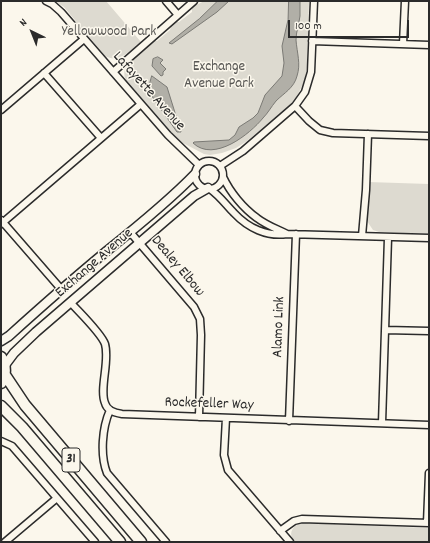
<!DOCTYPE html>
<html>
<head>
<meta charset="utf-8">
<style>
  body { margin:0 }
  #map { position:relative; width:430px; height:543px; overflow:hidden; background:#fbf7ec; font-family:Dekko,sans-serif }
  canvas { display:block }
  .frame { position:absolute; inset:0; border:2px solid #2b2b2b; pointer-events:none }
  .north { position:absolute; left:12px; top:12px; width:40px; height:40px; -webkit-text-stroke:3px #fbf7ec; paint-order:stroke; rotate:317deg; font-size:11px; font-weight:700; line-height:16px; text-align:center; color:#2b2b2b }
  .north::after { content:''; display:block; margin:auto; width:14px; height:18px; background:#2b2b2b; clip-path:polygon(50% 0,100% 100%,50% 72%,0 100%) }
  .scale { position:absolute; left:288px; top:20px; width:121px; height:18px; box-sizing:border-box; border:2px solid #2b2b2b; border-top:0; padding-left:5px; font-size:12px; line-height:14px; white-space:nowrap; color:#2b2b2b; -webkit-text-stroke:3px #fbf7ec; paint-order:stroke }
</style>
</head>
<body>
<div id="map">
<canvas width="430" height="543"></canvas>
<div class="frame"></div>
<div class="north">N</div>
<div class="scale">100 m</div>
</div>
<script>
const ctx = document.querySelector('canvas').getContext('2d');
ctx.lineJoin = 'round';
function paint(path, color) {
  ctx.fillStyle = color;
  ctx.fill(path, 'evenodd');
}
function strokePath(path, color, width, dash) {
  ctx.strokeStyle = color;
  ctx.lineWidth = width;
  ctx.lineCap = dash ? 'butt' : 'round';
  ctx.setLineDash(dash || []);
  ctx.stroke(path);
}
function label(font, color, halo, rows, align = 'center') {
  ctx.font = font + ' Dekko,sans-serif';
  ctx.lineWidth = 3;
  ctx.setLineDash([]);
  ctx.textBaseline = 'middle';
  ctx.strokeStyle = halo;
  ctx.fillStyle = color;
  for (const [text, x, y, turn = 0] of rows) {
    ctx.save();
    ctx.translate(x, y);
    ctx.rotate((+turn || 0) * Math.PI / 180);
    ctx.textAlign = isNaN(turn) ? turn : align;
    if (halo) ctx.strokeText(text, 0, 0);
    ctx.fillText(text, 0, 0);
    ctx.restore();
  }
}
const green = new Path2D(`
  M55 1H106L141 42C130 50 120 64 105 56L64 7Z
  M204 1H309L307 65 305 80 296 98 291 104 247 141 236 148 222 153 210 155 204 154 183 143 175 136 127 82C116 65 142 51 153 41H157L170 30 171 26 175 22H179L192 12V7C196 4 200 4 204 1Z
  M368 182 429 184V234L379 232 373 230 367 221Z
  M300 523 429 528V542H295C288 535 291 527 300 523Z`);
const water = new Path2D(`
  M218 1H229L217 12 172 44 169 43 199 19Z
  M289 1H300C300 6 300 11 300 16 299 24 296 32 296 40 297 53 301 64 297 76 294 88 284 93 276 101 271 107 268 113 263 118 250 134 214 163 193 143L194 142 229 140 235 135 239 127 253 118 258 113 265 95 282 76 284 63 282 46 288 20Z
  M158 57 163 60 160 63 166 69 163 72V75L161 76 152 66 153 59Z
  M152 76 167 87 181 132H177L149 92V86Z`);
const minor = new Path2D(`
  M46 1 52 4 61 12 168 135 199 165
  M166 1 178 15
  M312 41 429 45
  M403 44 405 1
  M113 72 194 1
  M44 73 101 138
  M295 106 309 121 320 130 333 133 429 136
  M1 110 84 39
  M195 175a14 14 0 1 1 28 0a14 14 0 1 1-28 0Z
  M220 166 243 151 295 106 305 92 311 72 314 1
  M223 177C230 192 243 208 257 218 266 225 277 229 287 234
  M210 189C220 196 226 205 234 213 248 228 267 237 287 234L429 238
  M1 220 61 289
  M1 224 141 104
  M130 232 194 307 200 319 201 335 199 417
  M362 236 366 190 368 134
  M71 303C79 312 101 333 105 344 110 361 99 389 105 403 107 411 115 413 122 414L429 425
  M385 330 429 331
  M110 410C102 428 100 455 107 473L166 542
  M226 418 224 455 228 470 290 542
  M289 421 296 234
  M382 423 388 238
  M1 441 12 446 95 542
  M427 523 429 473
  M280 531 294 521 302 519 429 523
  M5 542 57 498`);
const tertiary = new Path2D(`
  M1 341 9 336C41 307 74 278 108 250 138 226 169 201 195 174
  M5 365 14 353 36 332 194 196 208 188`);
const primary = new Path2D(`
  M1 357C6 366 6 375 1 383
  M5 375 25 405 141 542
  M1 406 22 427 120 542`);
const shields = [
  [71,460,18]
];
const shieldNames = [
  ["31",71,460]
];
const parkNames = [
  ["Yellowwood Park",109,33],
  ["Exchange",219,68],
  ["Avenue Park",219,85]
];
const streetNames = [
  ["Lafayette Avenue",148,92,48],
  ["Exchange Avenue",95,264,-41],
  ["Dealey Elbow",177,267,50],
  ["Alamo Link",280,327,-88],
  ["Rockefeller Way",209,405,2]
];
paint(green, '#dddad0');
paint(water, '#b1afa7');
strokePath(water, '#7b7a75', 1);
strokePath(minor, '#2b2b2b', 9);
strokePath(tertiary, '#2b2b2b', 11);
strokePath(primary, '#2b2b2b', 13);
strokePath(minor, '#fbf7ec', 6);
strokePath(tertiary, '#fbf7ec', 8);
strokePath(primary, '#fbf7ec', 10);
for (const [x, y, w] of shields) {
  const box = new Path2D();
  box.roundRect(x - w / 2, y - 12, w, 24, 3);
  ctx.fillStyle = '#fbf7ec';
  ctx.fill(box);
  strokePath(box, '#2b2b2b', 1);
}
label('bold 14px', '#2b2b2b', null, shieldNames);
label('15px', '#585754', '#fbf7ec', parkNames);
label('15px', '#2b2b2b', '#fbf7ec', streetNames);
</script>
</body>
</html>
